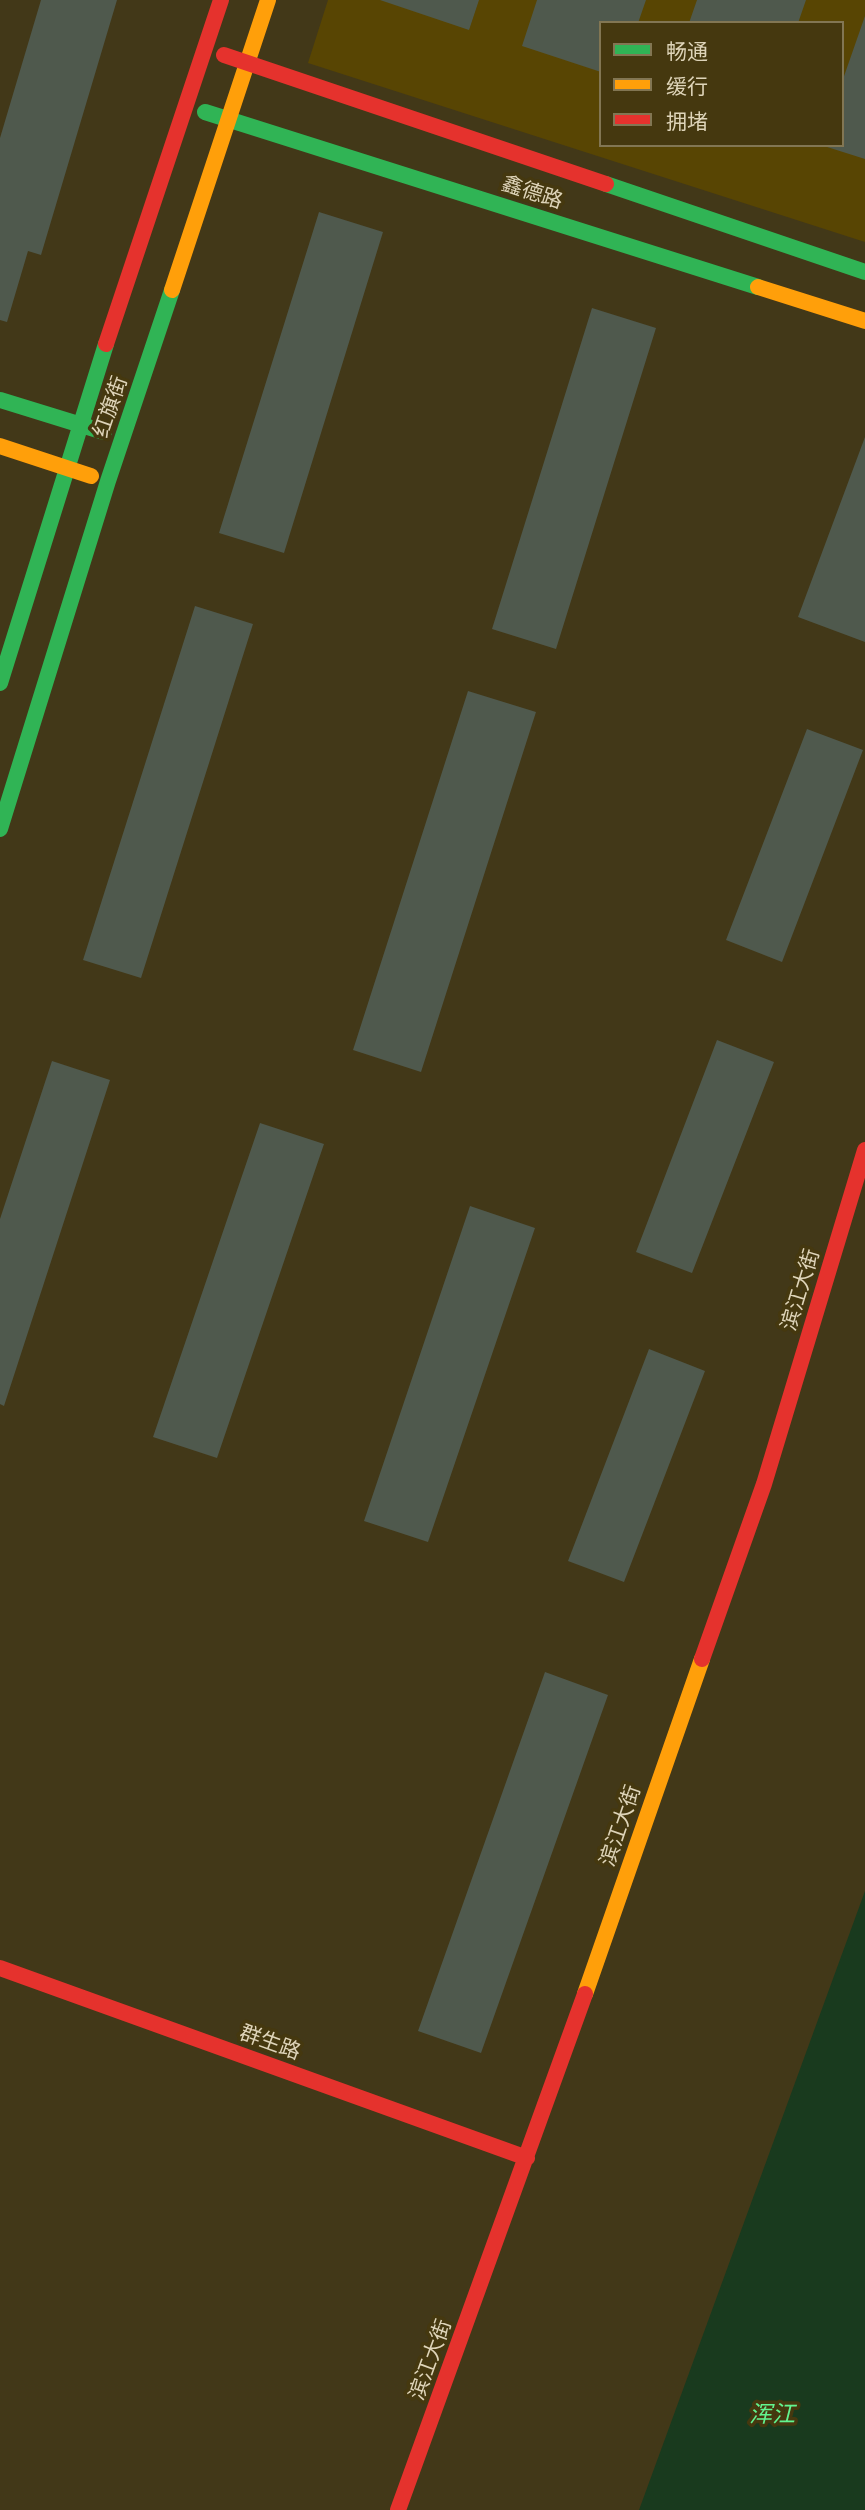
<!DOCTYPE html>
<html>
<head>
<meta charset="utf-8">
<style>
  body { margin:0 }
  #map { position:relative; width:865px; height:2510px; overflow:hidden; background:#423818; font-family:Rubik,"Noto Sans SC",sans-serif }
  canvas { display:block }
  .legend { position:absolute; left:599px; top:21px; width:245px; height:126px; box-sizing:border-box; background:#45380f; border:2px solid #827653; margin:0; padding:9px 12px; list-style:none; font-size:21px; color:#ded4b9 }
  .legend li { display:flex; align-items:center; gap:14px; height:35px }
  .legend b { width:35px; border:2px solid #827653 }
</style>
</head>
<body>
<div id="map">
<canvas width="865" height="2510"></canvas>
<ul class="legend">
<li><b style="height:9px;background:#30b455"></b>畅通</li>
<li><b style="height:9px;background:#ff9f0a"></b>缓行</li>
<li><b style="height:9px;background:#e5322d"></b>拥堵</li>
</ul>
</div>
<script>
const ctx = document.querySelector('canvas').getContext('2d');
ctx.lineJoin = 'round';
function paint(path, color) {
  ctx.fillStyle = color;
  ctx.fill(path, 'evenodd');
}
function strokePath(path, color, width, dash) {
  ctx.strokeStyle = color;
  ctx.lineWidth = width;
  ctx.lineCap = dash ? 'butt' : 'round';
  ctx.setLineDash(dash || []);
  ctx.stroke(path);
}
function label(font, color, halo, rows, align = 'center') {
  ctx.font = font + ' Rubik,"Noto Sans SC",sans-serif';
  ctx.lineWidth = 7;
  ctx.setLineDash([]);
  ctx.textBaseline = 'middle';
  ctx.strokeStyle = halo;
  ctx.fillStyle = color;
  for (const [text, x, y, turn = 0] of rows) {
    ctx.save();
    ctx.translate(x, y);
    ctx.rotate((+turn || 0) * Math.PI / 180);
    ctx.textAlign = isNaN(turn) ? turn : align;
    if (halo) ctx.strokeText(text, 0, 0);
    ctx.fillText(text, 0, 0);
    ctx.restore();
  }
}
const built = new Path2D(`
  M328 0H865V242L308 63ZM601 23H842V145H601Z`);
const water = new Path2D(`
  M865 1891V2510H639Z`);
const building = new Path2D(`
  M41 0H117L41 255 28 251 7 322 0 320V138Z
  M380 0H479L469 30Z
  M537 0H646L638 23H601V72L522 46Z
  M697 0H806L798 23H689Z
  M865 16V159L824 146 842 145V82Z
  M319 212 383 232 284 553 219 533Z
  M592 308 656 328 556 649 492 629Z
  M865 437V642L798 617Z
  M195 606 253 624 141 978 83 960Z
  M468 691 536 712 421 1072 353 1050Z
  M807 729 863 750 782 962 726 940Z
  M717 1040 774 1062 692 1273 636 1252Z
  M52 1061 110 1080 4 1406 0 1404V1219Z
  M260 1123 324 1144 217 1458 153 1437Z
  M470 1206 535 1228 428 1542 364 1521Z
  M649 1349 705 1371 624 1582 568 1561Z
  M545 1672 608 1695 481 2053 418 2031Z`);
const fast = new Path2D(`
  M205 112 758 287
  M606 184 865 272
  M0 400 104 432
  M0 683 106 344
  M0 829 108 481 172 290`);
const slow = new Path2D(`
  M758 287 865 321
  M172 290 268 0
  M0 446 91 476
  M585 1994 702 1659`);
const jam = new Path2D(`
  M224 55 606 184
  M106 344 221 0
  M702 1659 764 1484 865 1150
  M0 1968 527 2158
  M398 2510 585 1994`);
const streetNames = [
  ["鑫德路",532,193,18],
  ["红旗街",111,407,-71],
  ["滨江大街",801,1290,-73],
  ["滨江大街",621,1826,-71],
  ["群生路",270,2043,20],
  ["滨江大街",431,2360,-70]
];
const waterNames = [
  ["浑江",772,2415]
];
paint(built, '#584503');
paint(water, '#193a1e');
paint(building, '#4f594d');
strokePath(fast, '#30b455', 16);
strokePath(slow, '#ff9f0a', 16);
strokePath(jam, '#e5322d', 16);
label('21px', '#ded4b9', '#45380f', streetNames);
label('italic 23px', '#62f48f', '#45380f', waterNames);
</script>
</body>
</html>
